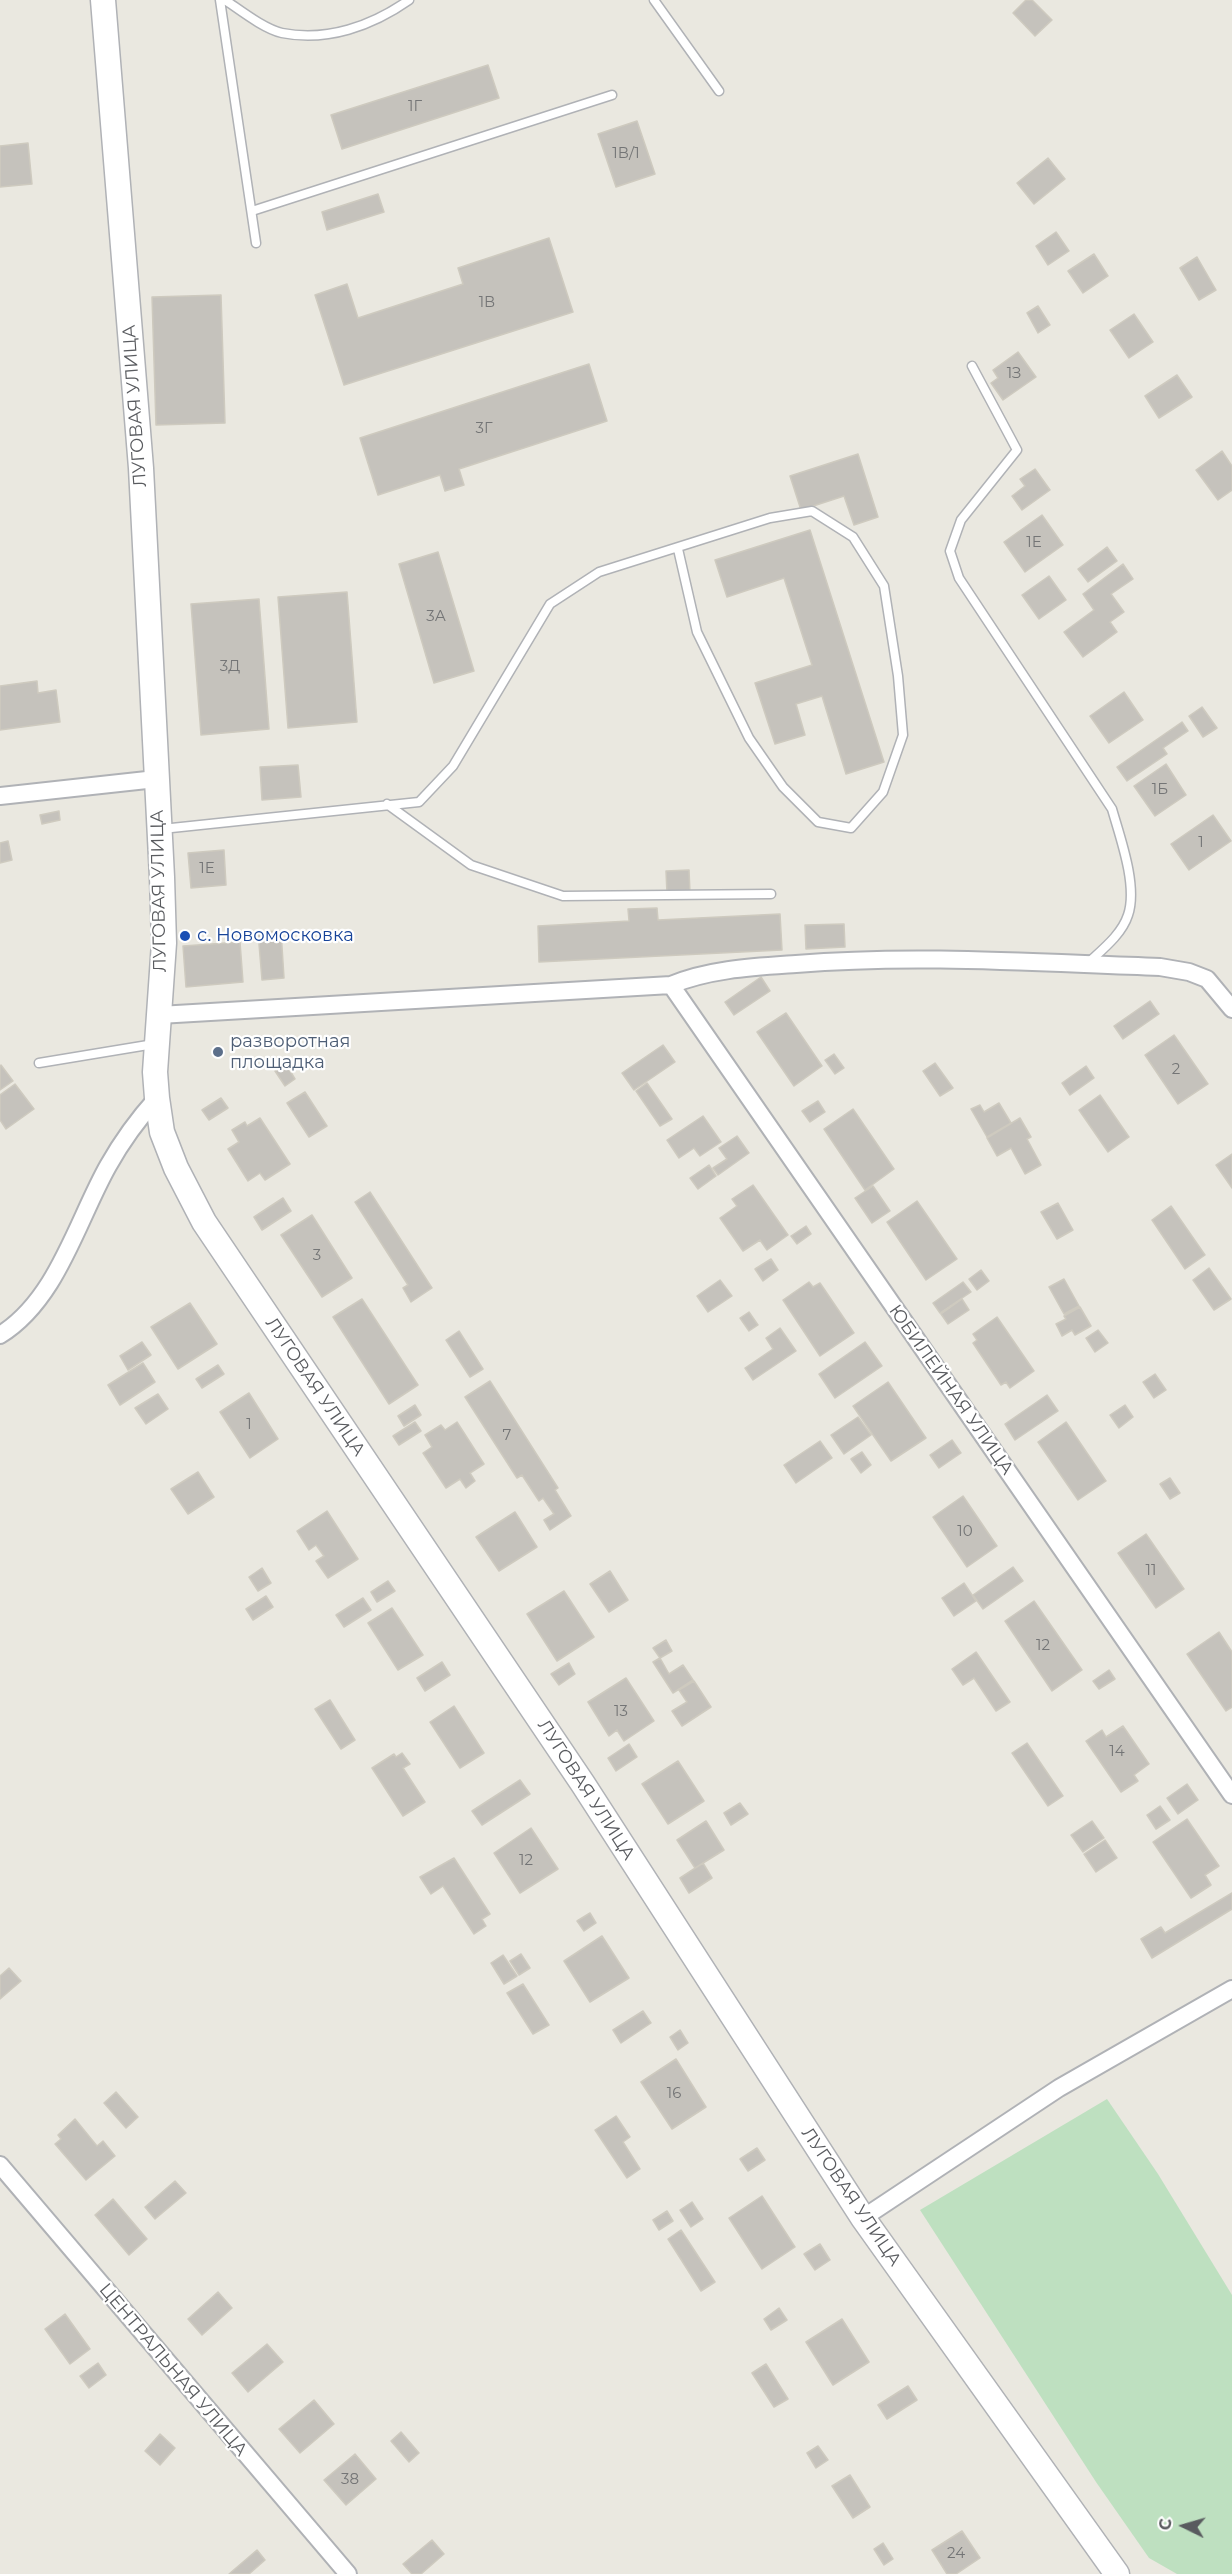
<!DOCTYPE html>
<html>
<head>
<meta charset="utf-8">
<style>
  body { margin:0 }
  #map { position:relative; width:1232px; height:2574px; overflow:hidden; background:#eae8e0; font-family:Montserrat,sans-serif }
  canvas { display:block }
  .north { position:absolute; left:1154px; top:2496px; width:60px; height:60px; -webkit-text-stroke:4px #fff; paint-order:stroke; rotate:275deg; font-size:16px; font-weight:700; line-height:24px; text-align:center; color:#595b5f }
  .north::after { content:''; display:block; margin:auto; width:21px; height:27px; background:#595b5f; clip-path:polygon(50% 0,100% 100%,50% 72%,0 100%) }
</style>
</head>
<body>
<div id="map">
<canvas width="1232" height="2574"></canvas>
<div class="north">С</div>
</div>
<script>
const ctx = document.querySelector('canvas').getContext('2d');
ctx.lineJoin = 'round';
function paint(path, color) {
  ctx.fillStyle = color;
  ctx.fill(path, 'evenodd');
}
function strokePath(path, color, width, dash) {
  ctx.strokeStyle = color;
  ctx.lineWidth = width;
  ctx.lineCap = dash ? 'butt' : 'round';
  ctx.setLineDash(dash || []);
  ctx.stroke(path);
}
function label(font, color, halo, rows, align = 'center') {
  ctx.font = font + ' Montserrat,sans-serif';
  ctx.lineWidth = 4.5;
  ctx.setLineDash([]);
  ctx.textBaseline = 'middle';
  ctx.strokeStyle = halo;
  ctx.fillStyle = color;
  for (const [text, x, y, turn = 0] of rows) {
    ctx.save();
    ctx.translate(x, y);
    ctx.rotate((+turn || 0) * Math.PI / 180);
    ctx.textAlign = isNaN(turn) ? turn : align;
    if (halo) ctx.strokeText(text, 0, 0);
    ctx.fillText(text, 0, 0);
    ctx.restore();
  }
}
const green = new Path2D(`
  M1107 2099 1158 2174 1232 2295V2574H1177L1149 2558 1096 2482 920 2210Z`);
const building = new Path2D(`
  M1026 0H1032L1052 20 1035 36 1013 13Z
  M488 65 499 98 342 149 331 115Z
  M637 121 655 174 616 187 598 134Z
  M28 143 32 184 0 187V146Z
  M1048 158 1065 179 1034 204 1017 183Z
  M378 194 384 212 327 230 322 212Z
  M1056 232 1069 251 1048 265 1036 246Z
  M549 238 573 312 344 385 315 295 347 284 358 318 463 284 458 268Z
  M1094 254 1108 276 1083 293 1068 271Z
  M1197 257 1216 290 1199 300 1180 268Z
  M221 295 225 423 156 425 152 297Z
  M1038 306 1050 325 1038 333 1027 313Z
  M1134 314 1153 342 1129 358 1110 330Z
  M1018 352 1036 377 1003 400 991 383 998 378 993 370Z
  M589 364 607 421 459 469 464 485 445 491 440 475 378 495 360 438Z
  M1177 375 1192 397 1159 418 1145 396Z
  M1222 451 1232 466V490L1218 500 1196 470Z
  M858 454 878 517 854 525 844 496 801 510 790 476Z
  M1035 469 1050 490 1022 510 1012 496 1025 486 1020 479Z
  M1042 515 1063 545 1025 572 1004 542Z
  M810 530 884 762 846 774 822 696 796 704 805 735 775 744 755 683 812 665 784 578 727 597 715 560Z
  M1107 547 1117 561 1088 582 1078 569Z
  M438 552 474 671 434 683 399 564Z
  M1123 564 1133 579 1111 594 1124 612 1110 622 1117 632 1083 657 1064 632 1094 610 1083 594Z
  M1049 576 1066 600 1039 619 1022 595Z
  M347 592 357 722 288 728 278 597Z
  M259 599 269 729 201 735 191 604Z
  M37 681 38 693 56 690 60 722 0 730V686Z
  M1124 692 1143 720 1109 743 1090 716Z
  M1202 707 1217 728 1203 737 1189 716Z
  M1182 722 1188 731 1163 748 1167 754 1127 781 1117 767Z
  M1166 764 1186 795 1155 816 1134 786Z
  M298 765 301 797 262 800 260 767Z
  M59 811 60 820 42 824 40 815Z
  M1213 815 1231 841 1189 870 1171 844Z
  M8 841 12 860 0 863V843Z
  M224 850 226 885 191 888 188 853Z
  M689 870 690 893 667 894 666 871Z
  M657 908 658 920 780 914 782 950 539 962 538 926 629 921 628 909Z
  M844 924 845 947 806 949 805 925Z
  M281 931 284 978 262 980 258 932Z
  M240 942 243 982 186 987 183 946Z
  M761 977 770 991 734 1015 725 1002Z
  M1150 1001 1159 1014 1123 1039 1114 1026Z
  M786 1013 822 1066 794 1086 757 1032Z
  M1174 1035 1208 1084 1178 1104 1145 1055Z
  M663 1045 675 1062 634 1090 622 1073Z
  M834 1054 844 1068 835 1074 825 1060Z
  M935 1063 953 1088 940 1096 923 1071Z
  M286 1064 295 1079 285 1086 275 1071Z
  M1 1065 13 1081 0 1090V1066Z
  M1086 1066 1094 1078 1070 1095 1062 1083Z
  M647 1083 672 1119 660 1126 636 1091Z
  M15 1084 34 1109 6 1129 0 1120V1095Z
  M305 1092 327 1126 309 1137 287 1103Z
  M1100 1095 1129 1137 1108 1152 1079 1110Z
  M221 1098 228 1108 209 1120 202 1110Z
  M818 1101 825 1112 810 1122 802 1111Z
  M999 1103 1011 1123 987 1137 971 1109 980 1105 984 1112Z
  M853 1109 894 1169 865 1190 824 1129Z
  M703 1116 721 1142 700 1156 694 1148 679 1158 667 1140Z
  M260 1118 290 1164 265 1180 260 1173 248 1181 228 1149 239 1142 232 1130 245 1122 247 1126Z
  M1020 1118 1031 1137 1027 1139 1041 1165 1025 1174 1011 1148 997 1156 987 1138Z
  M737 1136 749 1153 718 1175 713 1168 727 1159 719 1148Z
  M1232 1154V1188L1216 1165Z
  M709 1165 716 1176 698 1189 690 1178Z
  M753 1185 788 1235 767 1250 760 1240 743 1251 720 1218 737 1206 732 1199Z
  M873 1186 890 1211 872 1223 855 1198Z
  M370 1192 432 1288 411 1302 403 1288 408 1285 355 1202Z
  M283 1198 291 1211 262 1230 254 1217Z
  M917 1201 957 1259 926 1280 887 1222Z
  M1058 1203 1073 1230 1057 1239 1041 1212Z
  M1171 1206 1205 1255 1185 1269 1152 1220Z
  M312 1215 352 1278 322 1297 281 1235Z
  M806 1226 811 1234 797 1244 791 1236Z
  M771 1259 778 1270 763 1281 755 1269Z
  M1209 1268 1231 1299 1214 1310 1193 1280Z
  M981 1270 989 1281 977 1290 969 1279Z
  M1064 1279 1079 1306 1064 1314 1049 1287Z
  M720 1280 732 1296 708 1312 697 1296Z
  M809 1282 813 1287 820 1283 854 1333 820 1356 783 1300Z
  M963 1282 971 1292 940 1313 933 1303Z
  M362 1299 418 1385 389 1404 333 1317Z
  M962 1299 969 1310 948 1324 941 1314Z
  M190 1303 217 1344 178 1369 151 1327Z
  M1080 1307 1091 1326 1075 1335 1072 1330 1062 1336 1056 1324 1066 1319 1064 1316Z
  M749 1312 758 1325 749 1331 740 1318Z
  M997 1317 1034 1371 1010 1388 1006 1382 1001 1385 973 1343 977 1340 973 1334Z
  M780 1328 796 1351 753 1380 745 1368 773 1349 766 1338Z
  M1098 1330 1108 1343 1095 1352 1086 1338Z
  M459 1331 483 1369 470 1377 446 1340Z
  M142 1342 151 1355 128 1370 120 1356Z
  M865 1342 882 1366 835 1398 819 1374Z
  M143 1363 155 1382 120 1405 108 1385Z
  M218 1365 224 1374 202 1388 196 1379Z
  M1155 1374 1166 1390 1154 1398 1143 1382Z
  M490 1381 558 1488 555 1490 571 1516 550 1530 544 1520 554 1514 543 1498 539 1501 522 1475 517 1478 465 1397Z
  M888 1382 926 1438 891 1461 853 1406Z
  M249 1393 278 1439 250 1458 220 1412Z
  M158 1394 168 1409 146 1424 135 1408Z
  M1047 1395 1058 1411 1015 1440 1005 1424Z
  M415 1405 421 1415 404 1426 398 1416Z
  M1125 1405 1133 1417 1119 1428 1110 1415Z
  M858 1417 871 1435 844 1454 831 1435Z
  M415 1422 421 1431 399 1445 393 1436Z
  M457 1422 484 1464 470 1473 475 1481 466 1488 460 1479 446 1488 423 1453 432 1447 425 1435 441 1425 445 1430Z
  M1066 1422 1106 1481 1078 1500 1038 1442Z
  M952 1440 961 1453 939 1468 930 1455Z
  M820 1441 832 1458 796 1483 784 1465Z
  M862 1452 871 1465 861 1473 851 1459Z
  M198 1472 214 1497 188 1514 171 1489Z
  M1170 1478 1180 1493 1170 1499 1160 1484Z
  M963 1496 997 1546 967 1567 933 1517Z
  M327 1511 358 1559 328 1578 316 1561 324 1556 316 1545 309 1550 297 1531Z
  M515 1512 537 1547 499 1571 476 1537Z
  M1146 1534 1184 1589 1156 1608 1118 1553Z
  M1013 1567 1023 1581 983 1609 973 1595Z
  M262 1568 271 1583 258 1591 249 1577Z
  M610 1571 628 1600 609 1612 590 1584Z
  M388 1581 395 1591 377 1602 371 1592Z
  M964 1583 976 1601 954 1616 942 1598Z
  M564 1591 594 1637 557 1661 527 1614Z
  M266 1596 273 1607 253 1620 246 1609Z
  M363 1598 371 1610 344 1627 336 1615Z
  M1034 1601 1082 1670 1052 1691 1005 1621Z
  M392 1608 423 1655 398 1670 368 1623Z
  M1219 1632 1232 1652V1707L1226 1711 1187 1654Z
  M666 1640 672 1651 660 1658 653 1648Z
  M976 1652 1010 1702 996 1711 974 1678 963 1685 952 1669Z
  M660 1658 669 1674 683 1665 693 1680 673 1693 653 1662Z
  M442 1662 450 1675 425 1691 417 1678Z
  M569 1663 575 1674 559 1685 551 1674Z
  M1109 1670 1115 1679 1099 1689 1093 1681Z
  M626 1678 654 1721 624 1741 617 1730 609 1736 588 1702Z
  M694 1681 711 1707 682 1726 672 1711 687 1702 679 1690Z
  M330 1700 355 1740 341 1749 315 1709Z
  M454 1706 484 1753 460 1768 430 1722Z
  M1123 1726 1149 1764 1134 1775 1138 1781 1121 1792 1086 1741 1102 1730 1106 1737Z
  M1027 1743 1063 1796 1048 1806 1012 1753Z
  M629 1744 637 1757 616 1771 608 1758Z
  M402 1753 410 1764 403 1768 425 1802 403 1816 372 1768 394 1754 396 1757Z
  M678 1761 704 1801 668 1824 642 1784Z
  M520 1780 530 1794 482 1825 472 1811Z
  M1187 1784 1198 1800 1178 1814 1167 1798Z
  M740 1803 748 1814 731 1825 724 1813Z
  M1160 1806 1170 1820 1156 1829 1147 1815Z
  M1187 1819 1219 1866 1205 1875 1211 1885 1191 1898 1153 1842Z
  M706 1821 724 1850 695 1868 677 1840Z
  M1092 1821 1104 1838 1083 1852 1071 1835Z
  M531 1828 558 1869 520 1893 494 1853Z
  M1105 1840 1117 1858 1096 1872 1084 1854Z
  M454 1858 490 1914 482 1919 486 1926 474 1934 443 1886 431 1894 420 1877Z
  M703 1863 712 1878 689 1893 680 1878Z
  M1232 1893V1909L1152 1958 1141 1939 1161 1927 1165 1933Z
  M590 1913 596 1923 584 1931 577 1921Z
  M602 1936 629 1978 590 2002 564 1961Z
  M521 1954 530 1968 519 1975 510 1961Z
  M503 1955 517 1976 504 1984 491 1963Z
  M9 1968 21 1981 0 1999V1976Z
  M523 1984 549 2025 533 2034 507 1993Z
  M643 2011 651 2023 621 2043 613 2030Z
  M680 2030 688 2043 678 2050 670 2037Z
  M676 2059 706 2107 672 2129 641 2082Z
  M116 2092 138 2117 126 2128 104 2103Z
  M616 2116 630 2137 623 2142 640 2169 627 2178 595 2130Z
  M75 2119 97 2146 103 2141 115 2156 86 2180 55 2144 61 2139 58 2135Z
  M757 2148 765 2160 748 2171 740 2159Z
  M175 2181 186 2193 155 2219 145 2207Z
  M762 2196 795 2247 762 2269 729 2218Z
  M113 2199 147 2239 129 2255 95 2215Z
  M692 2202 703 2219 691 2227 680 2210Z
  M667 2211 673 2221 659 2230 653 2220Z
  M681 2230 715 2282 701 2291 668 2239Z
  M820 2244 830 2260 815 2270 804 2254Z
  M218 2292 232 2308 202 2335 188 2319Z
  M779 2308 787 2320 771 2330 764 2319Z
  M65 2314 90 2349 70 2364 45 2329Z
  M842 2319 869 2362 833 2385 806 2342Z
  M267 2344 283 2362 248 2392 232 2373Z
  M98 2363 106 2375 89 2388 80 2376Z
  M766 2364 788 2399 774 2407 752 2373Z
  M908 2386 917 2400 887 2419 878 2405Z
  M314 2400 334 2424 300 2453 279 2429Z
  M401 2432 419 2453 409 2462 391 2441Z
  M160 2434 175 2448 160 2465 145 2451Z
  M818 2446 828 2460 816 2468 807 2453Z
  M355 2454 376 2479 346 2505 324 2480Z
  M850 2475 870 2507 853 2518 832 2486Z
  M962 2531 980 2558 956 2574H947L932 2550Z
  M432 2540 444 2554 421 2574H412L403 2564Z
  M883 2543 893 2559 884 2565 874 2549Z
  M257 2550 265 2560 249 2574H229Z`);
const lane = new Path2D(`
  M220 0 256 243
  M225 0C240 10 264 29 282 33 327 42 372 26 409 0
  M654 0 719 91
  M252 211 612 95
  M972 366 1017 450 961 520 950 551 959 578 1112 809C1120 837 1138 886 1128 915 1122 934 1103 949 1089 962
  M387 804 471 865 563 896 771 894
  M162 829 419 802 453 766 550 604 599 572 770 518 812 511 853 537 884 586 898 676 903 735 883 792 851 828 818 822 783 787 749 738 697 632 678 549
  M39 1063 154 1044`);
const street = new Path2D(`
  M0 796 156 779
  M671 985 1232 1795
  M159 1015 671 985C710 969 753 967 796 964 917 954 1039 963 1160 967L1189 972 1207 979 1232 1009
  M0 1335C57 1300 77 1221 108 1166 122 1141 138 1119 157 1098
  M0 2165 348 2574
  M863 2218 1059 2088 1232 1989`);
const secondary = new Path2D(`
  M103 0 141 468 162 877 164 943 155 1072 157 1098 162 1132 176 1168 204 1222 583 1784 863 2218 1117 2574`);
const markers = [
  [185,936,6,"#1a4fb4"],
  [218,1052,6,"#5c6f8a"]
];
const numberNames = [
  ["1Г",415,107],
  ["1В/1",626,154],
  ["1В",487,303],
  ["1З",1014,374],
  ["3Г",484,429],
  ["1Е",1034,543],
  ["3А",436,617],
  ["3Д",230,667],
  ["1Б",1160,790],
  ["1",1201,843],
  ["1Е",207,869],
  ["2",1176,1070],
  ["3",317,1256],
  ["1",249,1425],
  ["7",507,1436],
  ["10",965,1532],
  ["11",1151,1571],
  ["12",1043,1646],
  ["13",621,1712],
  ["14",1117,1752],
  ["12",526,1861],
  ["16",674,2094],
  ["38",350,2480],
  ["24",956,2554]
];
const streetNames = [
  ["ЛУГОВАЯ УЛИЦА",135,406,-94],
  ["ЛУГОВАЯ УЛИЦА",159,891,-91],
  ["ЛУГОВАЯ УЛИЦА",315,1387,56],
  ["ЮБИЛЕЙНАЯ УЛИЦА",951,1390,55],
  ["ЛУГОВАЯ УЛИЦА",586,1790,57],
  ["ЛУГОВАЯ УЛИЦА",851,2197,56],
  ["ЦЕНТРАЛЬНАЯ УЛИЦА",173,2370,50]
];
const transitNames = [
  ["с. Новомосковка",197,936]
];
const serviceNames = [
  ["разворотная",230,1042],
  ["площадка",230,1063]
];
paint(green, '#bee0c0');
paint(building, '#c5c2bc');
strokePath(building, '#cecabf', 1.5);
strokePath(lane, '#b0b2b6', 11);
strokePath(street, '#b0b2b6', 20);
strokePath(secondary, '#b0b2b6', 27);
strokePath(lane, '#fff', 8);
strokePath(street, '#fff', 16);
strokePath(secondary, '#fff', 24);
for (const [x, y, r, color] of markers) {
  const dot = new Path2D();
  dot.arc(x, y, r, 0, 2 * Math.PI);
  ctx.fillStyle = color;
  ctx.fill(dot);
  strokePath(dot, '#fff', 2);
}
label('15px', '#747576', null, numberNames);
label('18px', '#595b5f', '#fff', streetNames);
label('18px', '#164399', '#fff', transitNames, 'left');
label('18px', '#4e5e75', '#fff', serviceNames, 'left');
</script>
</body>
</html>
